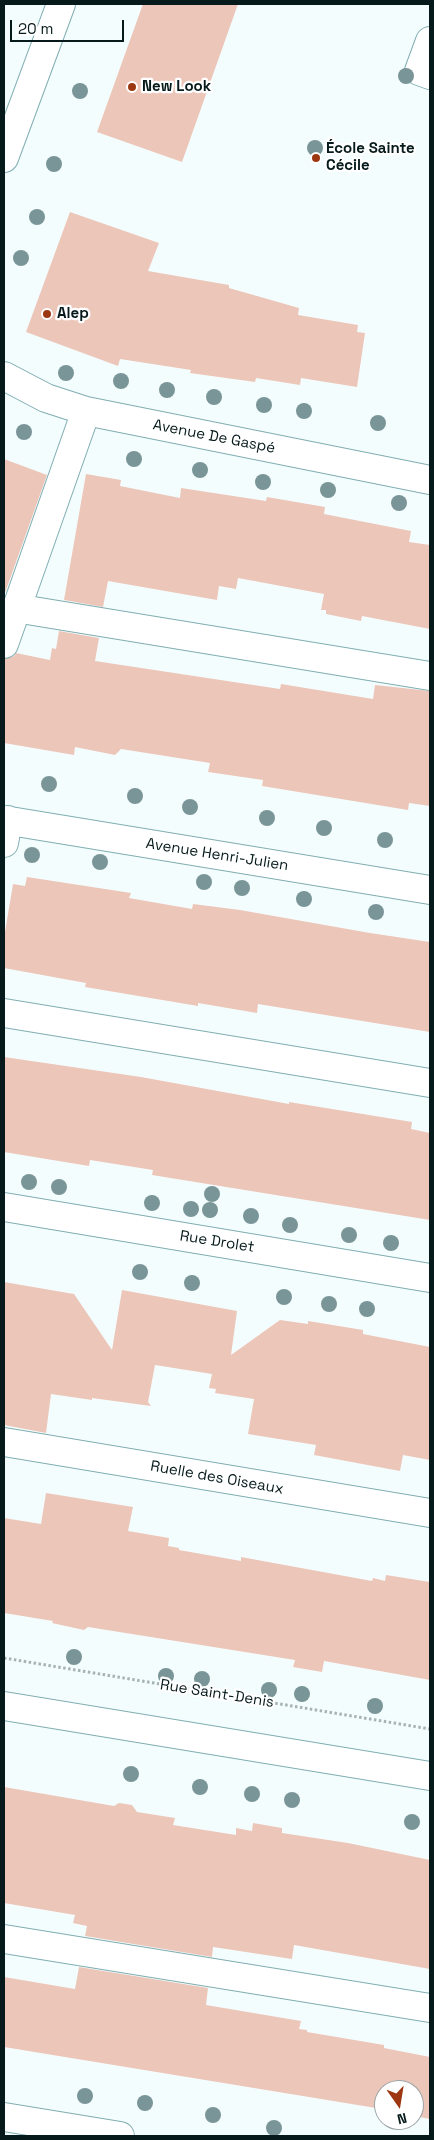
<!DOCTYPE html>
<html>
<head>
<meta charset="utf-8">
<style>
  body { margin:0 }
  #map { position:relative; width:434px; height:2140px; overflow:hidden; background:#f4fdfe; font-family:"Space Grotesk",sans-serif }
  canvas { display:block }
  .frame { position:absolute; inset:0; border:5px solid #071a1b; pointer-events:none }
  .north { position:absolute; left:374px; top:2080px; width:50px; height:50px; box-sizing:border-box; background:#fff; border:1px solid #9ca3a4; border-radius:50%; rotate:167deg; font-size:14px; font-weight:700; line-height:20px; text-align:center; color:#071a1b }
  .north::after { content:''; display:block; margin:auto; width:18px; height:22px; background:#9d3711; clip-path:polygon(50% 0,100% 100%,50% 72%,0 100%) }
  .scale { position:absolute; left:10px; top:20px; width:114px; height:22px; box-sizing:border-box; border:2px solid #071a1b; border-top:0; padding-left:6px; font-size:15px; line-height:18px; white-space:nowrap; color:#071a1b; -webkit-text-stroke:4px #fff; paint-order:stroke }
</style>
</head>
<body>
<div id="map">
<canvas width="434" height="2140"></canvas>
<div class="frame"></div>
<div class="north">N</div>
<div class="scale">20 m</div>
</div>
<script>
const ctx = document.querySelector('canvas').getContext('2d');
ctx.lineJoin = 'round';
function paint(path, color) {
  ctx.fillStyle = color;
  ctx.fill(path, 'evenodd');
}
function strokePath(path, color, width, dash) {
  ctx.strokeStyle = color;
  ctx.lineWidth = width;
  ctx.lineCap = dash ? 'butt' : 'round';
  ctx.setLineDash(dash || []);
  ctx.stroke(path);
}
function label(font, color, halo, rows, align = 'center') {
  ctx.font = font + ' "Space Grotesk",sans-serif';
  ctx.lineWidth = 4.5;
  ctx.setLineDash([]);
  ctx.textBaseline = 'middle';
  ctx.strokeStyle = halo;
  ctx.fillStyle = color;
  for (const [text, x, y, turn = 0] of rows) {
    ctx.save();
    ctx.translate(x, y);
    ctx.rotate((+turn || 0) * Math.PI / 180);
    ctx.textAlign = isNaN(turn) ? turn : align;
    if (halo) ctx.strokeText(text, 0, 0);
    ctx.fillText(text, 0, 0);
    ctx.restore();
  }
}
const building = new Path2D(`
  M143 4H238L182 162 97 132Z
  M70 212 159 243 148 271 229 285V288L299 308 298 315 358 325 357 332 365 333 357 387 301 378 300 385 256 378 255 382 190 373 191 370 120 359 118 366 26 332Z
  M4 459 47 475 5 593H4Z
  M86 474 121 480 120 486 180 498 181 488 266 501 267 497 325 507 324 514 411 531 409 542 430 545V629L362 616 361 621 326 614V610H321L324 594 238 578 236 589 219 586 217 600 108 581 103 607 64 600Z
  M59 631 99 638 95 661 280 689 281 684 373 699 375 685 430 691V806L409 803 408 810 262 786 263 780 208 772 210 763 121 749 115 755 75 747 74 755 4 743V659L14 656 16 653 50 660 52 648 56 649Z
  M27 877 131 893 129 898 192 909 193 904 240 910 370 933 430 942V1032L258 1004 257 1013 198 1003V1006L85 987 86 983 4 968V938L13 884 25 886Z
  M4 1057 141 1077 289 1104V1102L412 1122 411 1129 430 1133V1220L152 1175 153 1170 90 1160 89 1166 4 1152Z
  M4 1282 74 1294 112 1350 122 1290 237 1311 231 1355 280 1320 308 1324V1321L363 1330V1334L430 1347V1460L403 1455 400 1471 314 1455 316 1445 248 1434 254 1399 215 1393 216 1389 209 1388 212 1374 155 1365 148 1402 151 1406 92 1398V1400L51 1394 46 1433 4 1425Z
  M46 1493 133 1507 128 1531 169 1538 168 1546 179 1548V1550L241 1561V1557L372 1581 373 1578 385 1581 386 1575 430 1582V1680L324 1661 322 1672 293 1667 295 1660 88 1627 84 1630 52 1623 53 1621 4 1613V1518L41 1524Z
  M4 1787 114 1806 119 1803 132 1805 137 1812 175 1818 173 1825 236 1835V1828L252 1831 253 1823 282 1828V1833L348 1843 430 1860V1969L294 1945 292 1959 213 1947 212 1957 85 1936 87 1926 73 1923 75 1915 4 1903Z
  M79 1967 208 1988 206 2005 301 2021 299 2029 307 2030V2032L384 2045V2048L430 2057V2119L414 2116V2090H384V2111H381L382 2109 4 2047V1977L75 1989Z`);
const path = new Path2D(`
  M4 1658 430 1729`);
const minor = new Path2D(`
  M430 41 419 71 430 75
  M4 376 46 398 86 411 430 480
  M15 608 430 676
  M4 644 86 411
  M4 820 430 890
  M4 843 8 820
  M4 1013 430 1083
  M4 1207 430 1278
  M4 1442 430 1513
  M4 1939 430 2008
  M4 2117 120 2136`);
const major = new Path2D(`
  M4 158 61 4
  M4 1706 430 1776`);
const trees = [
  [406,76],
  [80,91],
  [315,148],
  [54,164],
  [37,217],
  [21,258],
  [66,373],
  [121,381],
  [167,390],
  [214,397],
  [264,405],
  [304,411],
  [378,423],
  [24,432],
  [134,459],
  [200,470],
  [263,482],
  [328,490],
  [399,503],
  [49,784],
  [135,796],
  [190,807],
  [267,818],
  [324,828],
  [385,840],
  [32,855],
  [100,862],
  [204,882],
  [242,888],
  [304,899],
  [376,912],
  [29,1182],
  [59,1187],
  [212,1194],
  [152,1203],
  [191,1209],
  [210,1210],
  [251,1216],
  [290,1225],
  [349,1235],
  [391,1243],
  [140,1272],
  [192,1283],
  [284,1297],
  [329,1304],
  [367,1309],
  [74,1657],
  [166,1676],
  [202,1679],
  [269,1690],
  [302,1694],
  [375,1706],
  [131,1774],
  [200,1787],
  [252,1794],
  [292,1800],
  [412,1822],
  [85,2096],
  [145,2103],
  [213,2115],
  [274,2128]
];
const markers = [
  [132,87,5,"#9d3711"],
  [316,158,5,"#9d3711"],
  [47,314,5,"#9d3711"]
];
const poiNames = [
  ["New Look",142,87],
  ["École Sainte",326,149],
  ["Cécile",326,166],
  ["Alep",57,314]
];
const streetNames = [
  ["Avenue De Gaspé",214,437,11],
  ["Avenue Henri-Julien",217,855,9],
  ["Rue Drolet",217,1242,9],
  ["Ruelle des Oiseaux",217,1478,10],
  ["Rue Saint-Denis",217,1694,9]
];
paint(building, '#ecc6b9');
strokePath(minor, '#80aeb2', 30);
strokePath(major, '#80aeb2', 30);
strokePath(path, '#a6b3b4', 3, [2.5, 2.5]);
strokePath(minor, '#fff', 28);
strokePath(major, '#fff', 28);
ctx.fillStyle = '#7a9597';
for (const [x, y] of trees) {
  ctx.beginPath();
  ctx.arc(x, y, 8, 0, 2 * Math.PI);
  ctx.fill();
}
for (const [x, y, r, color] of markers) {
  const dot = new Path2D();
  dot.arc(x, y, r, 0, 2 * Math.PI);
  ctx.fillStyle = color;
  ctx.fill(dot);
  strokePath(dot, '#fff', 2);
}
label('bold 15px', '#071a1b', '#fff', poiNames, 'left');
label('15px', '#071a1b', '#fff', streetNames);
</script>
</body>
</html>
